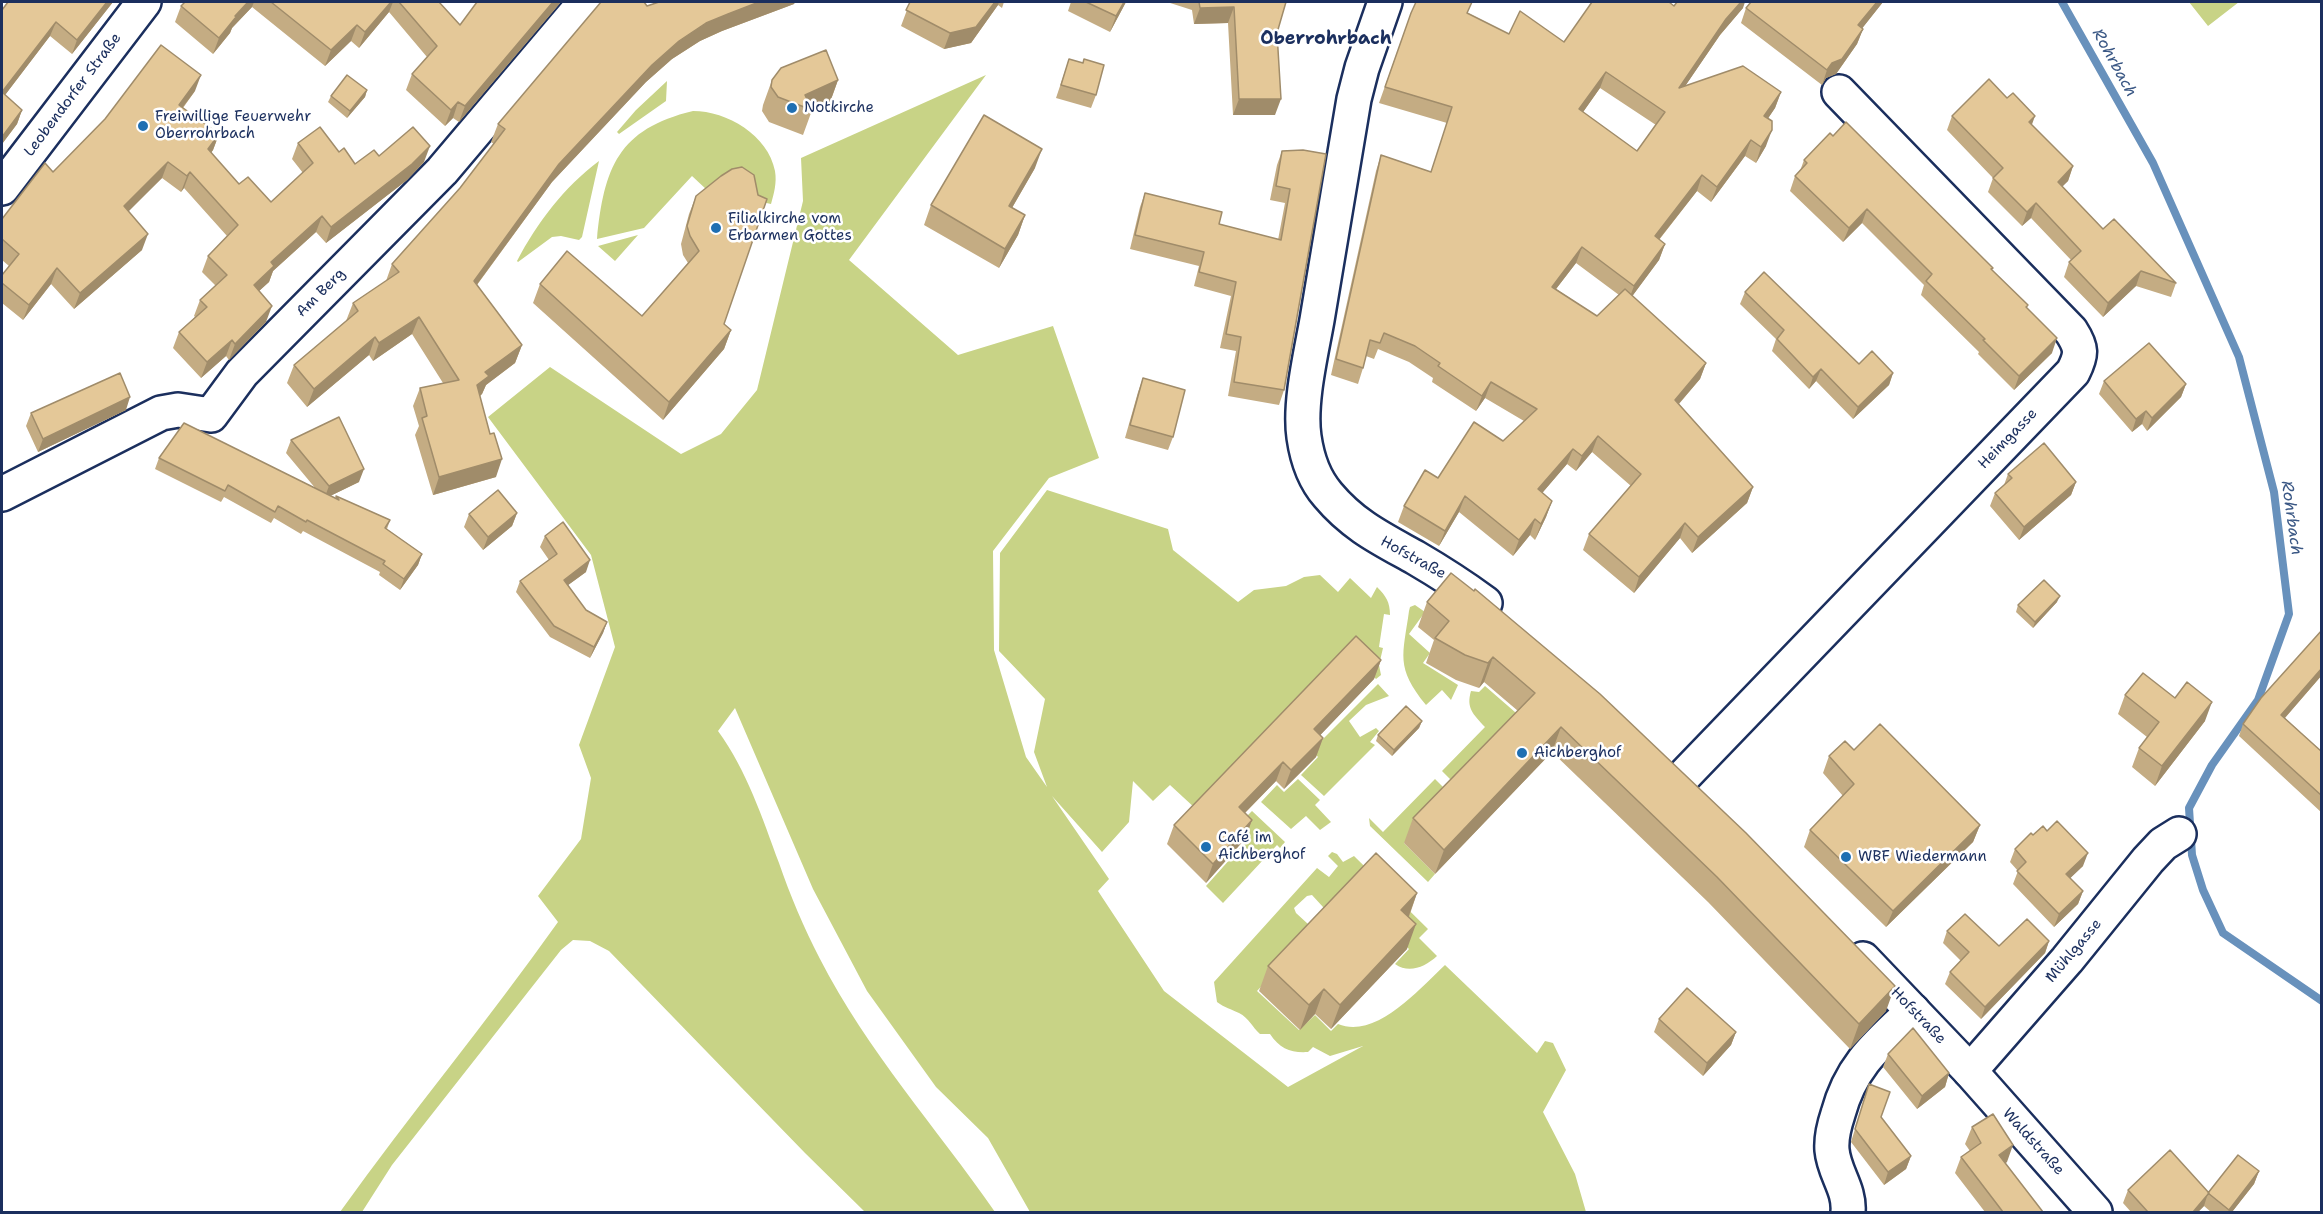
<!DOCTYPE html>
<html>
<head>
<meta charset="utf-8">
<style>
  body { margin:0 }
  #map { position:relative; width:2323px; height:1214px; overflow:hidden; background:#fff; font-family:"Shantell Sans",sans-serif }
  canvas { display:block }
  .frame { position:absolute; inset:0; border:3px solid #1b2f5e; pointer-events:none }
</style>
</head>
<body>
<div id="map">
<canvas width="2323" height="1214"></canvas>
<div class="frame"></div>
</div>
<script>
const ctx = document.querySelector('canvas').getContext('2d');
ctx.lineJoin = 'round';
function paint(path, color) {
  ctx.fillStyle = color;
  ctx.fill(path, 'evenodd');
}
function strokePath(path, color, width, dash) {
  ctx.strokeStyle = color;
  ctx.lineWidth = width;
  ctx.lineCap = dash ? 'butt' : 'round';
  ctx.setLineDash(dash || []);
  ctx.stroke(path);
}
function label(font, color, halo, rows, align = 'center') {
  ctx.font = font + ' "Shantell Sans",sans-serif';
  ctx.lineWidth = 5;
  ctx.setLineDash([]);
  ctx.textBaseline = 'middle';
  ctx.strokeStyle = halo;
  ctx.fillStyle = color;
  for (const [text, x, y, turn = 0] of rows) {
    ctx.save();
    ctx.translate(x, y);
    ctx.rotate((+turn || 0) * Math.PI / 180);
    ctx.textAlign = isNaN(turn) ? turn : align;
    if (halo) ctx.strokeText(text, 0, 0);
    ctx.fillText(text, 0, 0);
    ctx.restore();
  }
}
const green = new Path2D(`
  M2189 2H2239L2208 26Z
  M986 75 849 260 958 355 1053 326 1099 458 1049 478 993 551 994 650 1026 757 1047 787 1034 752 1045 699 999 651 1000 553 1047 490 1168 529 1173 550 1238 602 1254 590 1286 586 1304 577 1320 575 1338 592 1350 578 1371 598 1377 587C1386 596 1390 602 1390 615L1384 614 1379 647 1383 648 1379 665 1381 675 1376 679 1350 653 1196 809 1170 785 1153 801 1133 781 1129 822 1102 852 1052 796 1109 879 1098 891 1164 991 1288 1087 1363 1046 1330 1056 1313 1047 1308 1052C1291 1053 1280 1049 1270 1034H1260C1252 1027 1249 1018 1239 1013 1231 1009 1225 1008 1217 1002L1214 982 1317 868 1329 877 1338 866 1328 856 1332 852 1337 854 1343 862 1354 856 1428 929 1419 938 1437 956C1425 967 1409 974 1395 964L1409 949 1393 934 1409 917 1366 876 1257 991 1299 1030 1315 1015 1331 1031 1338 1024C1376 1040 1420 988 1445 965L1537 1053 1545 1041 1553 1043 1566 1070 1543 1112 1575 1174 1586 1212H1030L988 1138 936 1087 867 991 813 889 735 708 718 731C747 771 762 817 779 863 790 895 804 928 820 959 867 1051 937 1128 995 1212H865L805 1153 609 951 590 941 573 940 561 950 392 1165 362 1212H340C410 1114 488 1021 558 922L538 896 581 839 591 778 579 745 615 647 591 555 488 417 550 367 681 454 721 434 757 390 803 201 801 158ZM1312 895 1323 907 1324 912 1308 924 1296 913 1294 908 1307 896Z
  M667 81 666 101 619 134 617 132 636 110Z
  M693 111C727 111 768 135 775 171 777 183 774 193 771 204L707 190 692 176 644 228 597 239C604 168 618 129 693 111Z
  M599 161 582 237 579 240 561 236 552 237 518 262 517 261C537 223 564 187 599 161Z
  M638 235 615 261 598 246Z
  M1415 605 1425 612 1409 634 1430 653 1423 663 1458 685 1451 700 1442 690 1426 705C1395 667 1403 655 1409 611L1410 607Z
  M1378 684 1389 696 1366 705 1349 721 1360 737 1376 728 1379 731 1370 742 1375 745 1324 796 1301 775 1318 757 1312 750Z
  M1485 686 1523 719 1457 786 1442 771 1485 727C1473 714 1466 708 1471 691L1479 692Z
  M1298 779 1320 800 1315 805 1331 822 1320 830 1306 816 1291 829 1261 802 1277 785 1284 792Z
  M1435 779 1451 795 1404 843 1435 874 1428 882 1370 826 1369 818 1383 832Z
  M1252 811 1285 842 1280 848 1277 845 1223 903 1206 886 1248 839 1236 827Z`);
const stream = new Path2D(`
  M2062 2 2153 163 2239 357 2274 492 2289 614 2258 700 2212 765 2189 808 2192 855 2203 890 2223 933 2322 1001`);
const minor = new Path2D(`
  M2 494 161 413 178 410 211 415 242 373 442 171 585 2
  M1682 778 2073 372C2082 354 2082 348 2071 331L1839 92
  M1970 1071 2067 960 2148 860 2163 844 2179 834
  M1848 1212C1850 1189 1834 1173 1832 1150 1831 1138 1834 1126 1838 1114 1851 1065 1878 1044 1913 1011`);
const secondary = new Path2D(`
  M1385 2 1362 68 1354 99C1342 173 1329 246 1317 320 1311 354 1299 403 1304 437 1307 458 1314 479 1328 495 1354 526 1382 539 1416 558 1440 572 1463 587 1485 603
  M2 188 144 2
  M1863 959 1970 1071 2095 1212`);
const wall = new Path2D(`
  M5 2H113L72 54 50 36 5 95 22 110 17 124 2 144V10L7 3Z
  M185 2H439L460 25 561 2 459 122 453 118 445 126 406 90 412 74 427 57 389 12 359 48 351 41 325 66 252 7 232 28 230 33 213 54 175 22 181 6Z
  M659 2H795L794 4 722 31 700 41 672 59 646 82 552 182 477 285 522 345 515 363 486 385 482 394 480 396 496 477 433 495 415 435 419 426 413 406 420 388 443 383 412 334 373 361 369 355 307 407 287 383 294 365 346 321 353 303 386 281 392 264 460 188 494 144 491 142 498 124 647 6Z
  M910 2H1004L1002 8 998 5 971 43 944 49 901 26Z
  M1071 2H1126L1110 32 1068 11Z
  M1167 2H1286L1277 33 1275 115H1233L1228 23 1194 24 1192 10Z
  M1751 2H1883L1862 28 1863 29 1857 44 1836 74 1826 78 1822 85 1741 23 1746 8Z
  M1674 6 1743 8 1720 35 1685 86 1781 92 1775 108 1768 118 1766 146 1756 163 1745 156 1711 202 1697 191 1659 240 1665 244 1659 260 1632 296 1706 363 1700 379 1679 404 1753 487 1747 503 1692 553 1680 538 1634 593 1583 550 1589 534 1631 486 1592 452 1576 471 1567 464 1542 493 1552 501 1546 517 1535 540 1530 535 1513 556 1459 512 1439 546 1398 522 1404 506 1438 478 1503 441 1524 421 1485 398 1476 411 1432 382 1433 378 1409 362 1378 349 1374 359 1366 356 1363 368 1358 384 1331 375 1376 171 1381 155 1431 172 1447 123 1379 103 1411 13H1468L1509 34 1564 42ZM1600 88 1656 125 1637 151 1583 112ZM1576 263 1619 295 1597 316 1556 289Z
  M1069 59 1096 95 1091 108 1056 98Z
  M772 80H838L829 105 811 113 803 135 769 122 762 111 763 105Z
  M367 90 365 97 347 118 328 102 331 96Z
  M195 91 183 108 219 134 213 150 211 153 239 184 271 202 303 173 292 159 298 143 339 152 355 164 379 156 424 162 407 180 326 243 316 232 273 271 269 282 259 291 266 322 229 360 226 356 201 378 173 348 179 332 195 317 194 316 200 300 216 286 202 272 208 256 227 236 184 188 181 192 162 178 128 211 142 250 74 309 51 284 23 320 2 303V283L9 266 2 260V219Z
  M2007 98 2032 125 2073 166 2068 181 2062 186 2103 229 2176 283 2171 297 2136 286 2103 317 2064 277 2069 262 2071 260 2031 218 2022 226 1988 192 1993 178 1947 130 1952 116Z
  M1303 150 1284 390 1279 405 1228 396 1236 351 1220 348 1231 296 1194 286 1199 266 1130 249 1140 207 1145 193 1219 224 1278 240 1285 203 1270 200 1277 165 1282 151Z
  M1804 160 1993 268 1992 270 2028 305 2027 308 2052 353 2014 390 1978 354 1979 352 1921 295 1924 285 1862 223 1843 242 1790 191 1795 176 1800 171Z
  M1035 168 1012 208 1025 215 1018 235 999 268 924 225 931 205Z
  M696 196 724 324 731 330 724 349 663 420 533 303 540 284 642 316 688 263 683 255 681 244 689 214Z
  M1745 292 1859 364 1893 373 1889 385 1853 419 1816 381 1809 389 1772 351 1776 339 1740 304Z
  M1143 378 1173 437 1168 450 1125 438 1138 392Z
  M2104 381 2186 384 2181 397 2147 431 2142 424 2132 432 2099 394Z
  M126 410 38 452 26 426 31 413Z
  M291 440 359 482 330 496 335 498 336 496 390 520 387 529 422 554 418 565 400 590 379 575 380 572 303 531 301 534 274 518 271 523 224 497 221 502 155 469 159 458 316 489 286 453Z
  M2008 474 2076 482 2071 495 2019 540 1990 506 1995 493 2004 485Z
  M517 513 512 526 483 550 464 527 469 514Z
  M545 536 586 572 568 585 586 610 607 622 603 633 590 658 550 637 516 592 520 581 549 560 540 547Z
  M1451 573 1886 1011 1850 1049 1708 902 1552 752 1435 874 1404 843 1413 818 1518 711 1484 682 1479 688 1456 680 1426 663 1434 640 1418 627 1427 602Z
  M2057 602 2033 628 2016 612 2018 605Z
  M2322 630V675L2285 718 2322 752V813L2239 736 2243 724Z
  M1381 660 1374 679 1320 735 1323 738 1316 757 1284 789 1276 781 1245 813 1252 820 1245 839 1206 883 1167 844 1174 825Z
  M2125 695 2205 721 2155 786 2132 767 2139 748 2147 737 2118 714Z
  M1422 721 1419 728 1392 756 1376 741 1378 735Z
  M1829 756 1980 825 1973 842 1886 927 1804 847 1810 830 1843 796 1823 773Z
  M2033 835 2083 866 2070 878 2083 891 2078 904 2054 927 2013 884 2018 871 2010 862 2015 849Z
  M1417 893 1409 917 1407 949 1331 1029 1315 1014 1300 1030 1259 991 1268 966Z
  M1947 931 1999 946 2049 941 2045 953 1981 1019 1945 984 1950 972 1961 961 1943 943Z
  M1659 1019 1736 1032 1731 1045 1703 1076 1654 1032Z
  M1888 1054 1949 1073 1945 1087 1917 1109 1883 1067Z
  M1869 1084 1881 1117 1911 1156 1906 1169 1884 1185 1851 1142Z
  M1972 1127 2007 1162 2005 1163 2043 1212H1985L1955 1173 1961 1157 1970 1151 1965 1144Z
  M2259 1171 2254 1184 2232 1212H2211L2204 1206 2198 1212H2131L2123 1203 2128 1190 2208 1193Z`);
const shadedWall = new Path2D(`
  M107 2H113L72 54 77 40Z
  M248 2H254L252 7 232 28 230 33 213 54 219 38 235 16Z
  M391 2H393L389 12 359 48 365 32Z
  M553 2H561L459 122 465 106Z
  M759 2H795L794 4 722 31 700 41 672 59 646 82 552 182 467 298 474 281 559 164 652 65 679 41 706 23 728 14Z
  M995 2H999L998 5 971 43 944 49 950 33Z
  M1124 2H1126L1110 32 1116 16Z
  M1741 2H1745L1743 8 1720 35 1673 104 1679 88 1726 19Z
  M1877 2H1883L1853 40 1858 25Z
  M1234 7 1228 23 1194 24 1200 8Z
  M56 22 50 36 2 99V92Z
  M357 25 351 41 325 66 331 50Z
  M1863 29 1857 44 1836 74 1826 78 1822 85 1827 70 1832 63Z
  M1606 72 1600 88 1574 125 1579 109Z
  M201 75 195 91 173 120 179 105Z
  M838 80 829 105 811 113 812 110 805 95Z
  M367 90 365 97 347 118 350 111Z
  M1781 92 1775 108 1759 132 1764 116Z
  M1239 99H1281L1275 115H1233Z
  M458 102 453 118 445 126 451 110Z
  M22 110 17 124 2 144V137Z
  M2035 116 2030 130 2029 122Z
  M1772 130 1766 146 1756 163 1761 147Z
  M219 134 213 150 202 165 208 149Z
  M1751 140 1745 156 1711 202 1717 187Z
  M430 146 424 162 407 180 326 243 331 227Z
  M1042 149 1035 168 1002 225 1009 206Z
  M168 162 162 178 118 222 124 206Z
  M2073 166 2068 181 2053 196 2058 182Z
  M190 172 184 188 181 192 187 176Z
  M1702 175 1697 191 1649 252 1655 236Z
  M2036 203 2031 218 2022 226 2027 212Z
  M1867 209 1862 223 1843 242 1849 228Z
  M1025 215 1018 235 999 268 1005 249Z
  M322 216 316 232 273 271 269 282 248 301 254 285 271 262Z
  M148 234 142 250 74 309 80 293Z
  M1665 244 1659 260 1628 302 1634 286Z
  M1582 247 1576 263 1546 302 1552 287Z
  M57 268 51 284 23 320 29 305Z
  M2141 271 2136 286 2103 317 2108 303Z
  M272 306 266 322 229 360 235 344Z
  M419 317 412 334 373 361 379 343Z
  M731 330 724 349 663 420 669 402Z
  M375 337 369 355 307 407 314 389Z
  M2057 338 2052 353 2014 390 2019 376Z
  M232 340 226 356 201 378 207 362Z
  M522 345 515 363 486 385 482 394 471 403 477 385 485 372Z
  M1706 363 1700 379 1669 415 1675 400Z
  M1821 369 1816 381 1809 389 1813 377Z
  M1893 373 1889 385 1853 419 1858 407Z
  M1491 382 1485 398 1476 411 1482 396Z
  M2186 384 2181 397 2147 431 2152 418Z
  M130 397 126 410 38 452 43 439Z
  M2146 411 2142 424 2132 432 2136 419Z
  M1598 436 1592 452 1576 471 1582 456Z
  M1573 449 1567 464 1532 505 1538 489Z
  M502 459 496 477 433 495 439 477Z
  M364 469 359 482 324 499 329 486Z
  M2076 482 2071 495 2019 540 2024 527Z
  M1753 487 1747 503 1692 553 1698 537Z
  M1465 496 1459 512 1439 546 1445 531Z
  M1552 501 1546 517 1535 540 1541 524Z
  M517 513 512 526 483 550 488 537Z
  M1535 519 1530 535 1513 556 1519 540Z
  M1685 523 1680 538 1634 593 1639 577Z
  M422 554 418 565 400 590 404 579Z
  M590 560 586 572 560 591 564 580Z
  M2060 596 2057 602 2033 628 2035 622Z
  M607 622 603 633 590 658 594 647Z
  M1493 657 1484 682 1479 688 1488 663Z
  M1381 660 1374 679 1307 749 1314 729Z
  M2322 668V675L2276 728 2281 715Z
  M2212 702 2205 721 2155 786 2162 766Z
  M1422 721 1419 728 1392 756 1394 750Z
  M1561 727 1552 752 1435 874 1444 850Z
  M1323 738 1316 757 1284 789 1291 770Z
  M1283 762 1276 781 1232 826 1239 807Z
  M1252 820 1245 839 1206 883 1213 864Z
  M1980 825 1973 842 1886 927 1893 911Z
  M2088 853 2083 866 2061 887 2066 874Z
  M2083 891 2078 904 2054 927 2059 914Z
  M1417 893 1408 918 1401 910Z
  M1416 924 1407 949 1331 1029 1340 1005Z
  M2049 941 2045 953 1981 1019 1985 1007Z
  M1895 986 1886 1011 1850 1049 1859 1024Z
  M1324 989 1315 1014 1300 1030 1309 1005Z
  M1736 1032 1731 1045 1703 1076 1707 1063Z
  M1949 1073 1945 1087 1917 1109 1922 1096Z
  M2013 1145 2007 1162 1993 1172 1999 1155Z
  M1911 1156 1906 1169 1884 1185 1888 1172Z
  M2259 1171 2254 1184 2232 1212H2228L2229 1210Z
  M2208 1193 2204 1206 2198 1212H2193Z`);
const building = new Path2D(`
  M8 2H107L77 40 56 22 2 92V10Z
  M185 2H248L235 16 236 17 219 38 181 6Z
  M271 2H391L365 32 357 25 331 50Z
  M399 2H439L460 25 477 2H553L465 106 458 102 451 110 412 74 437 46Z
  M601 2H644L647 6 659 2H759L728 14 706 23 679 41 652 65 559 164 474 281 522 345 485 372 489 376 477 385 490 434 494 433 502 459 439 477 422 418 427 416 420 388 459 380 419 317 379 343 375 337 314 389 294 365 358 311 353 303 399 272 392 264 460 188 505 129 498 124Z
  M910 2H995L976 27 950 33 906 10Z
  M1086 2H1124L1116 16Z
  M1199 2H1286L1277 33 1281 99H1239L1234 7 1200 8Z
  M1416 2H1472L1467 13 1509 34 1520 11 1564 42 1592 2H1669L1674 6 1677 2H1741L1726 19 1679 88 1743 66 1781 92 1764 116 1772 121V130L1761 147 1751 140 1717 187 1702 175 1655 236 1665 244 1634 286 1582 247 1552 287 1597 316 1625 289 1706 363 1675 400 1753 487 1698 537 1685 523 1639 577 1589 534 1641 474 1598 436 1582 456 1573 449 1538 489 1552 501 1541 524 1535 519 1519 540 1465 496 1445 531 1404 506 1425 470 1438 478 1474 422 1503 441 1537 409 1491 382 1482 396 1438 366 1440 363 1415 346 1384 333 1380 343 1370 340 1363 368 1336 359 1381 155 1431 172 1452 107 1385 87 1411 13ZM1606 72 1665 112 1637 151 1579 109Z
  M1751 2H1877L1858 25 1863 29 1842 59 1832 63 1827 70 1746 8Z
  M161 45 201 75 179 105 219 134 208 149 239 184 248 177 271 202 313 163 298 143 320 127 339 152 344 148 355 164 374 150 379 156 413 127 430 146 412 164 331 227 322 216 271 262 274 266 254 285 272 306 235 344 232 340 207 362 179 332 207 307 200 300 227 275 208 256 238 225 190 172 187 176 168 162 124 206 148 234 80 293 57 268 29 305 2 283V275L19 254 2 239V219L45 163 53 172 105 119Z
  M826 50 838 80 805 95 812 110 778 97 771 87 772 80 781 68Z
  M1069 59 1083 63 1084 59 1104 65 1096 95 1061 85Z
  M347 75 367 90 350 111 331 96Z
  M1989 79 2007 98 2013 93 2035 116 2029 122 2073 166 2058 182 2103 229 2114 219 2176 283 2141 271 2108 303 2069 262 2081 251 2036 203 2027 212 1993 178 2003 168 1952 116Z
  M2 92 22 110 2 137Z
  M984 115 1042 149 1009 206 1025 215 1005 249 931 205Z
  M1846 122 1993 268 1991 269 2028 305 2026 307 2057 338 2019 376 1983 340 1985 339 1926 281 1932 274 1867 209 1849 228 1795 176 1807 163 1804 160 1830 133 1833 136Z
  M1303 150 1326 154 1284 390 1234 382 1241 337 1226 334 1236 282 1199 272 1204 252 1135 235 1145 193 1222 212 1219 224 1281 240 1290 189 1276 186 1282 151Z
  M742 167 754 175 758 195 767 199 724 324 731 330 669 402 540 284 567 251 642 316 699 251 690 236 687 226 696 196 721 176 732 169Z
  M1764 272 1859 364 1872 351 1893 373 1858 407 1821 369 1813 377 1777 339 1784 330 1745 292Z
  M2149 343 2186 384 2152 418 2146 411 2136 419 2104 381Z
  M120 373 130 397 43 439 31 413Z
  M1143 378 1185 390 1173 437 1130 425Z
  M339 417 364 469 329 486 291 440Z
  M184 423 339 500 336 496 390 520 385 528 422 554 404 579 383 564 385 561 307 520 306 522 278 506 275 512 228 485 225 491 159 458Z
  M2044 443 2076 482 2024 527 1995 493 2012 478 2008 474Z
  M498 490 517 513 488 537 469 514Z
  M563 522 590 560 564 580 586 610 607 622 594 647 554 626 520 581 557 554 545 536Z
  M1451 573 1474 591 1475 589 1600 694 1746 833 1895 986 1859 1024 1717 877 1561 727 1444 850 1413 818 1535 693 1493 657 1488 663 1465 655 1435 638 1449 621 1427 602Z
  M2044 580 2060 596 2035 622 2018 605Z
  M2322 630V668L2281 715 2322 752V796L2243 724 2261 698Z
  M1356 636 1381 660 1314 729 1323 738 1291 770 1283 762 1239 807 1252 820 1213 864 1174 825Z
  M2143 673 2175 698 2187 682 2212 702 2162 766 2139 748 2159 722 2125 695Z
  M1406 706 1422 721 1394 750 1378 735Z
  M1880 724 1980 825 1893 911 1810 830 1854 784 1829 756 1845 741 1854 750Z
  M2057 821 2088 853 2066 874 2083 891 2059 914 2017 871 2026 862 2015 849 2031 833 2033 835 2043 826 2047 831Z
  M1376 853 1417 893 1401 910 1416 924 1340 1005 1324 989 1309 1005 1268 966Z
  M1965 914 1999 946 2027 919 2049 941 1985 1007 1950 972 1969 952 1947 931Z
  M1687 988 1736 1032 1707 1063 1659 1019Z
  M1913 1028 1949 1073 1922 1096 1888 1054Z
  M1869 1084 1890 1092 1881 1117 1911 1156 1888 1172 1855 1129Z
  M1993 1114 2013 1145 1999 1155 2043 1212H2003L1961 1157 1981 1143 1972 1127Z
  M2170 1150 2209 1193 2193 1212H2148L2128 1190Z
  M2238 1155 2259 1171 2229 1210 2208 1193Z`);
const markers = [
  [792,108,6,"#1f6fb2"],
  [143,126,6,"#1f6fb2"],
  [716,228,6,"#1f6fb2"],
  [1522,753,6,"#1f6fb2"],
  [1206,847,6,"#1f6fb2"],
  [1846,857,6,"#1f6fb2"]
];
const streetNames = [
  ["Leobendorfer Straße",73,95,-53],
  ["Am Berg",321,293,-45],
  ["Heimgasse",2008,439,-46],
  ["Hofstraße",1413,558,29],
  ["Mühlgasse",2074,951,-50],
  ["Hofstraße",1918,1016,46],
  ["Waldstraße",2033,1142,48]
];
const poiNames = [
  ["Notkirche",804,108],
  ["Freiwillige Feuerwehr",155,117],
  ["Oberrohrbach",155,134],
  ["Filialkirche vom",728,219],
  ["Erbarmen Gottes",728,236],
  ["Aichberghof",1534,753],
  ["Café im",1218,838],
  ["Aichberghof",1218,855],
  ["WBF Wiedermann",1858,857]
];
const waterNames = [
  ["Rohrbach",2114,63,61],
  ["Rohrbach",2291,518,82]
];
const quarterNames = [
  ["Oberrohrbach",1326,39]
];
paint(green, '#c8d386');
strokePath(stream, '#6891bc', 8);
strokePath(minor, '#1b2f5e', 38);
strokePath(secondary, '#1b2f5e', 38);
strokePath(minor, '#fff', 33);
strokePath(secondary, '#fff', 33);
paint(wall, '#c4ac83');
paint(shadedWall, '#a08c6a');
paint(building, '#e4c898');
strokePath(building, '#a08c6a', 1.5);
for (const [x, y, r, color] of markers) {
  const dot = new Path2D();
  dot.arc(x, y, r, 0, 2 * Math.PI);
  ctx.fillStyle = color;
  ctx.fill(dot);
  strokePath(dot, '#fff', 2);
}
label('15px', '#1b2f5e', '#fff', streetNames);
label('15px', '#1b2f5e', '#fff', poiNames, 'left');
label('italic 16px', '#3b5885', '#fff', waterNames);
label('bold 18px', '#1b2f5e', '#fff', quarterNames);
</script>
</body>
</html>
